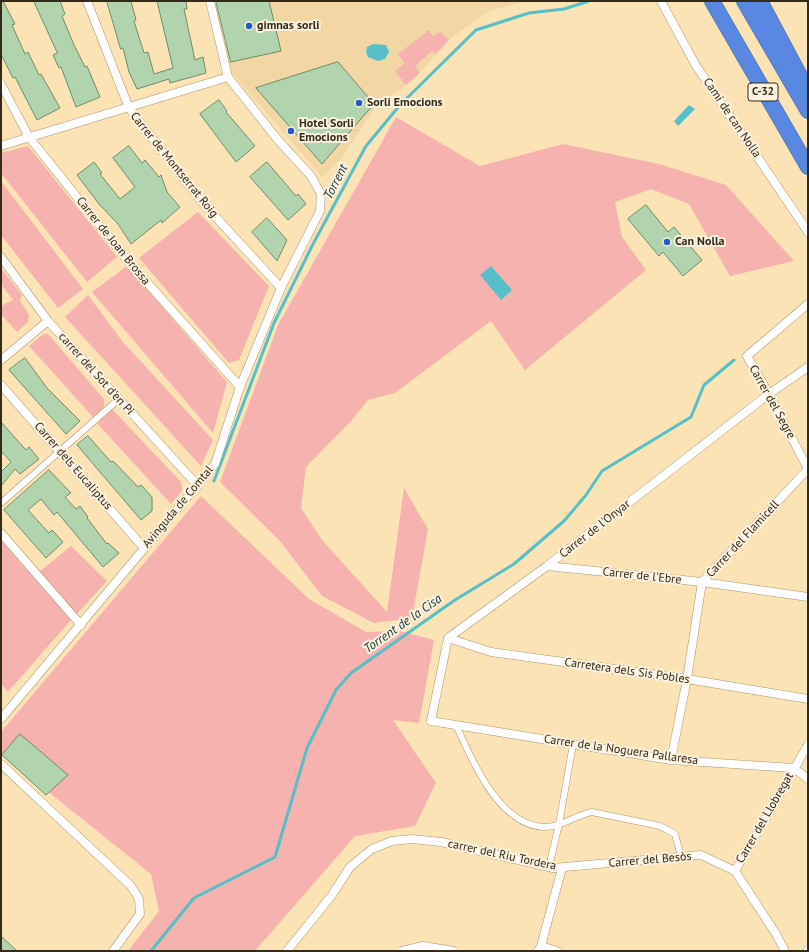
<!DOCTYPE html>
<html>
<head>
<meta charset="utf-8">
<style>
  body { margin:0 }
  #map { position:relative; width:809px; height:952px; overflow:hidden; background:#fbe3b6; font-family:"PT Sans",sans-serif }
  canvas { display:block }
  .frame { position:absolute; inset:0; border:2px solid #332a19; pointer-events:none }
</style>
</head>
<body>
<div id="map">
<canvas width="809" height="952"></canvas>
<div class="frame"></div>
</div>
<script>
const ctx = document.querySelector('canvas').getContext('2d');
ctx.lineJoin = 'round';
function paint(path, color) {
  ctx.fillStyle = color;
  ctx.fill(path, 'evenodd');
}
function strokePath(path, color, width, dash) {
  ctx.strokeStyle = color;
  ctx.lineWidth = width;
  ctx.lineCap = dash ? 'butt' : 'round';
  ctx.setLineDash(dash || []);
  ctx.stroke(path);
}
function label(font, color, halo, rows, align = 'center') {
  ctx.font = font + ' "PT Sans",sans-serif';
  ctx.lineWidth = 4;
  ctx.setLineDash([]);
  ctx.textBaseline = 'middle';
  ctx.strokeStyle = halo;
  ctx.fillStyle = color;
  for (const [text, x, y, turn = 0] of rows) {
    ctx.save();
    ctx.translate(x, y);
    ctx.rotate((+turn || 0) * Math.PI / 180);
    ctx.textAlign = isNaN(turn) ? turn : align;
    if (halo) ctx.strokeText(text, 0, 0);
    ctx.fillText(text, 0, 0);
    ctx.restore();
  }
}
const built = new Path2D(`
  M216 1H525L489 11 451 38 411 82 377 105 341 159 322 177 232 73Z`);
const green = new Path2D(`
  M429 30 433 36 440 32 449 40 436 54 432 51 415 66 420 73 406 85 395 71 405 63 398 54Z
  M396 117 480 166 563 144 659 164 726 185 794 261 730 276 689 204 651 189 615 202 622 237 646 270 525 370 491 321 395 393 368 400 352 420 306 467 301 508 322 540 387 612 404 488 428 529 412 618 374 623 322 596 280 541 220 482 278 325Z
  M28 146 117 257 87 282 1 173V153Z
  M1 181 83 289 58 308 1 235Z
  M198 212 269 286 239 360 229 363 139 258Z
  M127 266 227 382 213 433 92 292Z
  M1 268 22 295 20 301 29 315 28 322 17 332 1 314V306L13 300 1 284Z
  M88 295 123 342 213 440 201 466 65 317Z
  M43 334H48L104 399V407L93 417 29 346Z
  M112 409 181 482 182 491 171 504 97 423Z
  M201 496 309 599 366 632 400 631 434 640 419 723 393 720 436 783 415 826 355 836 255 951H128L159 911 151 874 1 754V732Z
  M1 540 71 620 8 692 1 684Z
  M71 546 107 581 76 615 39 572Z`);
const water = new Path2D(`
  M373 44 386 45 389 52 385 59 378 61 368 57 366 52 367 47Z
  M689 105 695 109 678 126 674 121Z
  M491 266 512 290 501 300 480 275Z`);
const stream = new Path2D(`
  M214 481 274 323 313 244 366 146 400 105 476 30 529 13 564 9 589 1
  M151 951 194 898 275 857 307 748 336 690 351 673 455 600 514 564 564 521 586 495 602 471 691 417 704 385 734 360`);
const building = new Path2D(`
  M1 1H3L15 24 12 25 25 54 28 52 39 75 41 74 60 108 37 120 15 77 13 78 1 54Z
  M34 1H60L65 14 62 16 74 45 85 67 87 66 100 97 76 107 61 67 59 68 53 55 57 53Z
  M107 1H131L136 20 134 21 144 53 148 52 154 74 173 68 157 1H186L187 9H184L195 60 203 57 206 73 170 83 169 79 137 89 129 72 123 48 121 49Z
  M216 1H269L281 51 231 62Z
  M338 62 374 104 322 164 256 88Z
  M219 100 227 111 226 112 255 146 236 162 200 114Z
  M129 146 142 163 145 160 159 177 161 175 167 192 180 207 162 223 161 220 131 244 118 224 99 204 77 175 94 162 102 173 100 174 120 199 135 187 113 158Z
  M267 162 296 196 298 194 306 204 288 220 250 177Z
  M646 205 668 232 674 227 702 260 683 276 663 252 659 256 628 219Z
  M267 218 287 240 277 261 252 232Z
  M25 358 47 388 80 421 66 434 9 370Z
  M1 422 26 450 29 447 39 459 20 474 15 469 1 486V472L11 462 1 451Z
  M88 436 111 462 113 461 138 487 141 485 152 497V511L141 520 77 445Z
  M49 470 71 493 65 497 76 509 80 506 88 517 87 518 107 544 108 543 119 553 103 567 57 512 54 515 41 499 28 510 49 533 52 530 63 542 46 558 4 510Z
  M20 734 68 775 46 795 2 755Z
  M1 936 17 951H1Z`);
const pedestrian = new Path2D(`
  M1 503 119 399
  M456 725C472 760 498 824 543 827 560 828 576 815 592 812L660 826 675 834 681 857
  M549 867 559 824 573 744`);
const minor = new Path2D(`
  M87 1 129 108 201 201 281 288
  M661 1 695 64 808 232
  M1 84 29 137 128 261 240 387
  M1 146 228 77
  M1 257 48 321 198 486
  M808 304 747 356 769 394 808 469
  M1 360 48 321
  M808 367 769 394 547 566 448 638 431 721 671 760 794 768 808 779
  M1 385 144 548
  M1 533 81 625
  M547 566 702 582 808 597
  M448 638 491 652 687 679 808 699
  M1 719 215 464 240 387 281 288 320 211 321 194 311 176 278 140 228 77 210 1
  M671 760 687 679 702 582 808 469
  M1 764 131 886 139 899 140 914 113 951
  M735 871 808 745
  M735 871 776 934 785 951
  M541 946 557 951
  M287 951 332 895 350 867 372 849 392 841 412 839 441 842 553 868 701 855 735 871
  M402 951 423 946 454 951
  M538 951 541 946 562 868
  M807 951 808 950`);
const motorway = new Path2D(`
  M712 1 808 167
  M744 1 808 111
  M760 1 808 91`);
const markers = [
  [249,26,4,"#2459c7"],
  [359,103,4,"#2459c7"],
  [291,131,4,"#2459c7"],
  [667,242,4,"#2459c7"]
];
const shields = [
  [763,92,30]
];
const shieldNames = [
  ["C-32",763,92]
];
const poiNames = [
  ["gimnas sorli",257,26],
  ["Sorli Emocions",367,103],
  ["Hotel Sorli",299,124],
  ["Emocions",299,138],
  ["Can Nolla",675,242]
];
const streetNames = [
  ["Camí de can Nolla",732,118,56],
  ["Carrer de Montserrat Roig",174,165,51],
  ["Carrer de Joan Brossa",113,241,51],
  ["carrer del Sot d'en Pi",96,374,48],
  ["Carrer del Segre",772,402,61],
  ["Carrer dels Eucaliptus",73,466,49],
  ["Avinguda de Comtal",178,507,-50],
  ["Carrer de l'Onyar",595,529,-38],
  ["Carrer del Flamicell",743,539,-47],
  ["Carrer de l'Ebre",642,576,6],
  ["Carretera dels Sis Pobles",627,671,8],
  ["Carrer de la Noguera Pallaresa",621,750,8],
  ["Carrer del Llobregat",765,818,-60],
  ["carrer del Riu Tordera",502,855,12],
  ["Carrer del Besòs",650,860,-5]
];
const waterNames = [
  ["Torrent",336,182,-63],
  ["Torrent de la Cisa",403,624,-35]
];
paint(built, '#f2d6a3');
paint(green, '#f6b2ae');
paint(water, '#57bfc7');
strokePath(stream, '#57bfc7', 3);
paint(building, '#b1d3ad');
strokePath(building, '#6c8c69', 1);
strokePath(pedestrian, '#ac956c', 7);
strokePath(minor, '#ac956c', 9);
strokePath(motorway, '#4c679c', 16);
strokePath(pedestrian, '#fff', 6);
strokePath(minor, '#fff', 8);
strokePath(motorway, '#5988e2', 15);
for (const [x, y, r, color] of markers) {
  const dot = new Path2D();
  dot.arc(x, y, r, 0, 2 * Math.PI);
  ctx.fillStyle = color;
  ctx.fill(dot);
  strokePath(dot, '#fcf2e0', 1.5);
}
for (const [x, y, w] of shields) {
  const box = new Path2D();
  box.roundRect(x - w / 2, y - 9, w, 18, 3);
  ctx.fillStyle = '#fcf2e0';
  ctx.fill(box);
  strokePath(box, '#332a19', 1);
}
label('bold 11px', '#332a19', null, shieldNames);
label('bold 12px', '#332a19', '#fcf2e0', poiNames, 'left');
label('12px', '#332a19', '#fcf2e0', streetNames);
label('italic 13px', '#153638', '#fcf2e0', waterNames);
</script>
</body>
</html>
